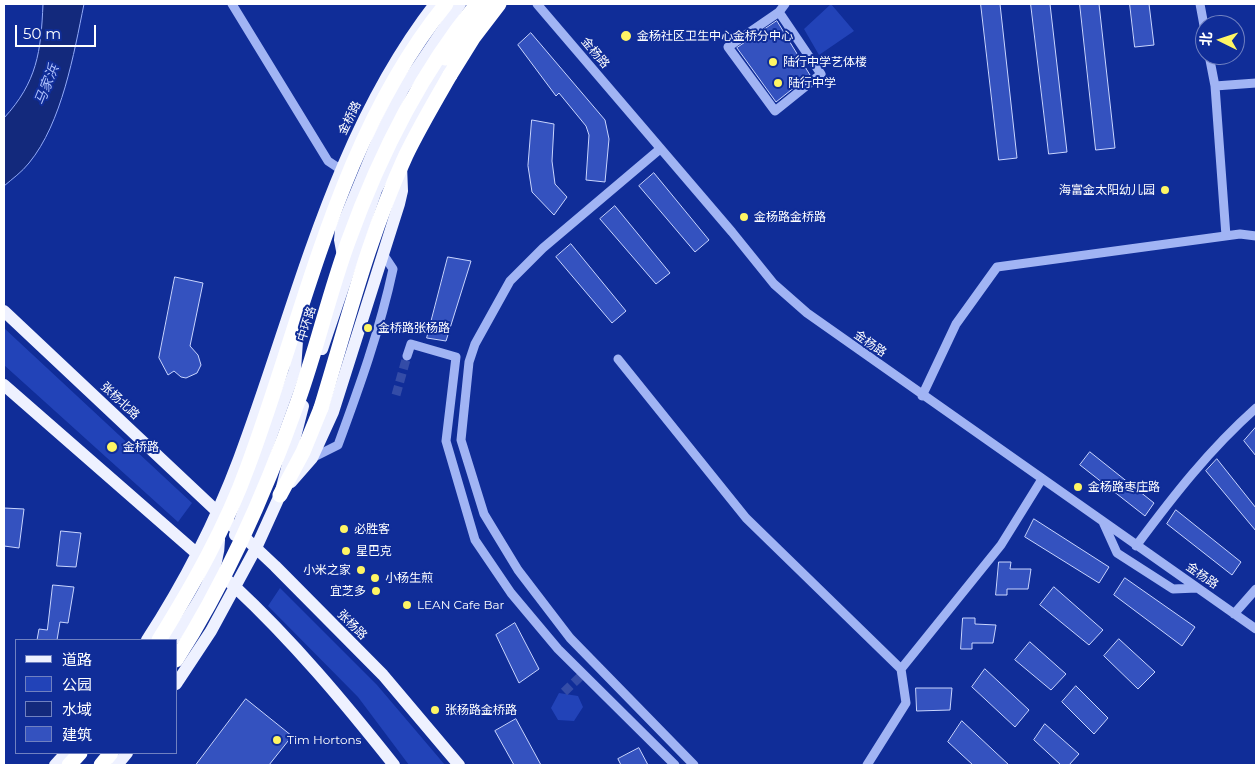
<!DOCTYPE html>
<html>
<head>
<meta charset="utf-8">
<style>
  body { margin:0 }
  #map { position:relative; width:1260px; height:769px; overflow:hidden; background:#102d98; font-family:Montserrat,"Noto Sans SC",sans-serif }
  canvas { display:block }
  .frame { position:absolute; inset:0; border:5px solid #fff; pointer-events:none }
  .legend { position:absolute; left:15px; top:639px; width:162px; height:115px; box-sizing:border-box; background:#102d98; border:1px solid #7081c1; margin:0; padding:6px 9px; list-style:none; font-size:15px; color:#fff }
  .legend li { display:flex; align-items:center; gap:10px; height:25px }
  .legend b { width:25px; border:1px solid #7081c1 }
  .north { position:absolute; left:1195px; top:15px; width:50px; height:50px; box-sizing:border-box; background:#102d98; border:1px solid #7081c1; border-radius:50%; rotate:274deg; font-size:14px; font-weight:700; line-height:20px; text-align:center; color:#fff }
  .north::after { content:''; display:block; margin:auto; width:18px; height:22px; background:#fff564; clip-path:polygon(50% 0,100% 100%,50% 72%,0 100%) }
  .scale { position:absolute; left:15px; top:25px; width:81px; height:22px; box-sizing:border-box; border:2px solid #fff; border-top:0; padding-left:6px; font-size:15px; line-height:18px; white-space:nowrap; color:#fff; -webkit-text-stroke:4px #102d98; paint-order:stroke }
</style>
</head>
<body>
<div id="map">
<canvas width="1260" height="769"></canvas>
<div class="frame"></div>
<ul class="legend">
<li><b style="height:6px;background:#eef1ff"></b>道路</li>
<li><b style="height:14px;background:#2243b8"></b>公园</li>
<li><b style="height:14px;background:#13297c"></b>水域</li>
<li><b style="height:14px;background:#3452bf"></b>建筑</li>
</ul>
<div class="north">北</div>
<div class="scale">50 m</div>
</div>
<script>
const ctx = document.querySelector('canvas').getContext('2d');
ctx.lineJoin = 'round';
function paint(path, color) {
  ctx.fillStyle = color;
  ctx.fill(path, 'evenodd');
}
function strokePath(path, color, width, dash) {
  ctx.strokeStyle = color;
  ctx.lineWidth = width;
  ctx.lineCap = dash ? 'butt' : 'round';
  ctx.setLineDash(dash || []);
  ctx.stroke(path);
}
function label(font, color, halo, rows, align = 'center') {
  ctx.font = font + ' Montserrat,"Noto Sans SC",sans-serif';
  ctx.lineWidth = 4;
  ctx.setLineDash([]);
  ctx.textBaseline = 'middle';
  ctx.strokeStyle = halo;
  ctx.fillStyle = color;
  for (const [text, x, y, turn = 0] of rows) {
    ctx.save();
    ctx.translate(x, y);
    ctx.rotate((+turn || 0) * Math.PI / 180);
    ctx.textAlign = isNaN(turn) ? turn : align;
    if (halo) ctx.strokeText(text, 0, 0);
    ctx.fillText(text, 0, 0);
    ctx.restore();
  }
}
const green = new Path2D(`
  M831 4 854 31 819 55 804 29Z
  M4 328 192 503 178 522 4 365Z
  M280 588 377 685 445 765H409L358 697 268 606Z
  M559 693 578 696 583 707 574 721 558 720 551 708Z`);
const water = new Path2D(`
  M43 4H84C74 53 62 123 29 163 22 172 12 179 4 186V118C37 82 41 52 43 4Z`);
const building = new Path2D(`
  M981 4H1000L1017 158 999 160Z
  M1031 4H1050L1067 152 1049 154Z
  M1080 4H1099L1115 148 1096 150Z
  M1130 4H1149L1154 45 1135 47Z
  M777 21 810 75 776 102 737 48Z
  M531 33 605 120 609 139 605 182 586 180 589 135 586 126 559 93 556 96 518 45Z
  M532 120 554 124 552 161 555 184 567 197 554 215 532 192 528 166Z
  M654 173 709 240 695 252 639 186Z
  M615 206 670 273 656 284 600 219Z
  M571 244 626 311 612 323 556 257Z
  M448 257 471 261 446 341 427 338Z
  M175 277 203 283 190 346 198 355 201 365 197 373 186 378 181 377 174 371 168 375 159 358Z
  M1256 427V456L1244 441Z
  M1090 452 1154 503 1145 516 1080 465Z
  M1217 459 1256 508V531L1206 471Z
  M4 508 24 509 19 548 4 546Z
  M1176 510 1241 562 1232 575 1167 524Z
  M1034 519 1109 567 1099 583 1025 537Z
  M61 531 81 533 76 567 57 566Z
  M999 562H1011L1010 569H1031L1028 589H1007V595H996Z
  M1125 578 1195 627 1182 646 1114 595Z
  M53 585 74 587 68 623 60 622 57 640H37L39 629 47 630Z
  M1054 587 1103 630 1089 645 1040 605Z
  M963 618H975V624L996 625 993 643H972V649H961Z
  M515 623 539 669 519 683 496 635Z
  M1119 639 1155 672 1138 689 1104 656Z
  M1030 642 1066 674 1051 690 1015 660Z
  M985 669 1029 710 1015 727 972 687Z
  M1076 686 1108 718 1094 734 1062 702Z
  M916 688H952L950 710 917 711Z
  M246 699 292 736 269 765H196Z
  M516 719 541 765H514L495 731Z
  M962 721 1009 765H973L948 742Z
  M1045 724 1079 754 1069 765H1061L1034 740Z
  M639 748 648 765H621L618 759Z`);
const minorTunnel = new Path2D(`
  M396 395 407 356
  M564 692 584 673`);
const minor = new Path2D(`
  M232 4 328 161 340 169
  M537 4 732 232 774 284 807 313 1256 629
  M1200 4 1205 31
  M779 12 821 74 775 111 728 47 779 12 785 4
  M1209 55 1215 86 1226 236
  M1215 86 1256 83
  M660 149 543 248 510 281 475 344 469 362 461 440 484 514 518 570 570 638 694 765
  M407 356 411 344 456 357 446 441 475 540 511 593 558 649 675 765
  M618 359 746 518 901 669
  M922 396 956 324 997 267 1240 234 1256 236
  M312 458 338 445C359 388 380 330 393 269L383 254
  M1103 522 1117 553 1173 589 1197 588
  M1136 546C1174 495 1209 450 1256 408
  M1234 614 1256 589
  M867 765 906 703 901 669 1001 545 1042 479`);
const major = new Path2D(`
  M379 137 403 89 460 4
  M343 256 340 240 341 229 379 137 377 165
  M4 311 275 566 383 675 459 765
  M322 349 376 190 424 100 455 52
  M4 385 234 586C293 641 344 702 394 765
  M291 482 312 458 333 412 399 204 402 191 401 165
  M235 535 295 370 298 326
  M147 640C184 583 215 523 239 459 297 305 332 137 435 4
  M173 640C192 611 220 575 219 538
  M176 684 211 631 256 548 280 495 303 406
  M55 765 66 753
  M117 765 127 753`);
const highway = new Path2D(`
  M445 58 488 4
  M450 75 473 38 499 4
  M280 495 303 452 321 408
  M69 765 80 753`);
const highwayBridge = new Path2D(`
  M321 408C347 323 369 235 406 155 419 128 435 101 450 75
  M159 640C193 585 226 527 248 466 306 310 339 136 446 4
  M176 660C228 579 266 491 298 401 317 348 329 294 348 242 379 156 419 75 477 4
  M101 765 111 753`);
const markers = [
  [626,36,6,"#fff564"],
  [773,62,5,"#fff564"],
  [778,83,5,"#fff564"],
  [1165,190,5,"#fff564"],
  [744,217,5,"#fff564"],
  [368,328,5,"#fff564"],
  [112,447,6,"#fff564"],
  [1078,487,5,"#fff564"],
  [344,529,5,"#fff564"],
  [346,551,5,"#fff564"],
  [361,570,5,"#fff564"],
  [375,578,5,"#fff564"],
  [376,591,5,"#fff564"],
  [407,605,5,"#fff564"],
  [435,710,5,"#fff564"],
  [277,740,5,"#fff564"]
];
const poiNames = [
  ["金杨社区卫生中心金桥分中心",637,36],
  ["陆行中学艺体楼",783,62],
  ["陆行中学",788,83],
  ["海富金太阳幼儿园",1155,190,"right"],
  ["金杨路金桥路",754,217],
  ["金桥路张杨路",378,328],
  ["金桥路",123,447],
  ["金杨路枣庄路",1088,487],
  ["必胜客",354,529],
  ["星巴克",356,551],
  ["小米之家",351,570,"right"],
  ["小杨生煎",385,578],
  ["宜芝多",366,591,"right"],
  ["LEAN Cafe Bar",417,605],
  ["张杨路金桥路",445,710],
  ["Tim Hortons",287,740]
];
const streetNames = [
  ["金杨路",595,53,50],
  ["金桥路",350,118,-64],
  ["中环路",307,324,-73],
  ["金杨路",870,344,35],
  ["张杨北路",120,401,43],
  ["金杨路",1202,576,35],
  ["张杨路",352,625,45]
];
const waterNames = [
  ["马家浜",47,85,-68]
];
paint(green, '#2243b8');
paint(water, '#13297c');
strokePath(water, '#92aaf8', 1);
paint(building, '#3452bf');
strokePath(building, '#c9d5fe', 1);
strokePath(minorTunnel, '#344ca7', 9, [9, 4.5]);
strokePath(minor, '#a1b4f4', 9);
strokePath(major, '#eef1ff', 12);
strokePath(highway, '#fff', 15);
strokePath(highwayBridge, '#fff', 15);
for (const [x, y, r, color] of markers) {
  const dot = new Path2D();
  dot.arc(x, y, r, 0, 2 * Math.PI);
  ctx.fillStyle = color;
  ctx.fill(dot);
  strokePath(dot, '#102d98', 2);
}
label('12px', '#fff', '#102d98', poiNames, 'left');
label('12px', '#fff', '#102d98', streetNames);
label('italic 14px', '#adbffb', '#102d98', waterNames);
</script>
</body>
</html>
